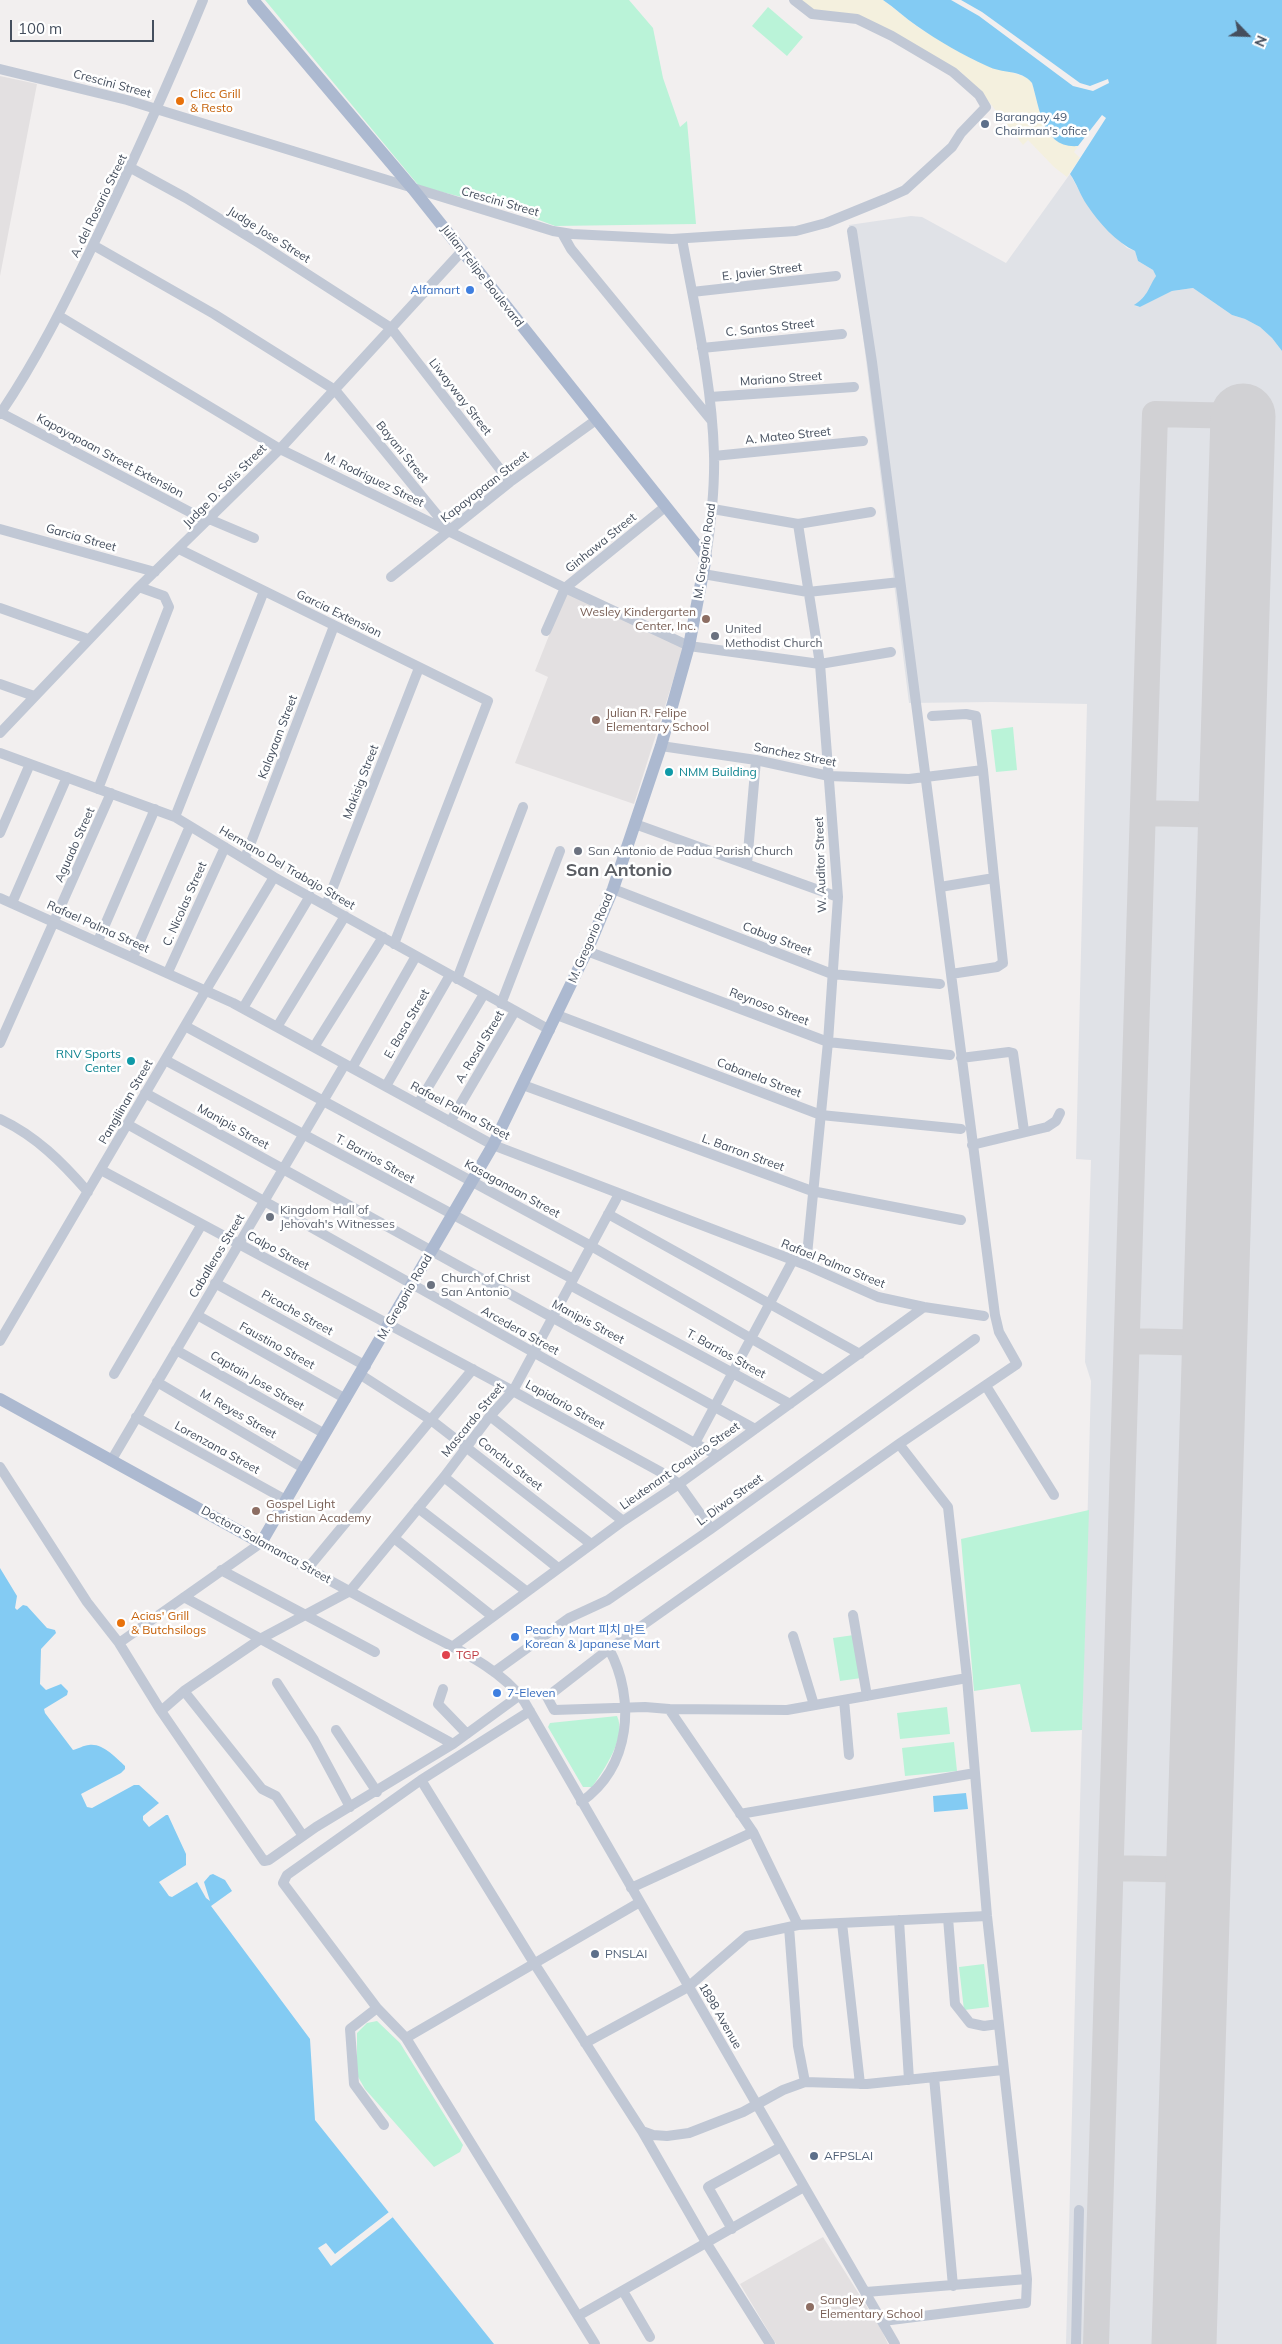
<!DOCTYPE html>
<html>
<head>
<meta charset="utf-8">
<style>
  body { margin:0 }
  #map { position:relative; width:1282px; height:2344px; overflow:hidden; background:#f2efef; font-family:Mulish,sans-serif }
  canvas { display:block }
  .north { position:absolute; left:1222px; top:10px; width:50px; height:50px; -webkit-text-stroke:4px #fff; paint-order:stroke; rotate:114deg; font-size:14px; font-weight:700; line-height:20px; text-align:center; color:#454f5e }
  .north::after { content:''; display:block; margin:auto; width:18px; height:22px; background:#454f5e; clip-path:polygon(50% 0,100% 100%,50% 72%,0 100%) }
  .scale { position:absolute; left:10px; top:20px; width:144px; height:22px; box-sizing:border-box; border:2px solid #454f5e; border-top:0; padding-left:6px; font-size:15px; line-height:18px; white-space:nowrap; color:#454f5e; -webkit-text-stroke:4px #fff; paint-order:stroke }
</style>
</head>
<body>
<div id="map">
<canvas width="1282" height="2344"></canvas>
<div class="north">N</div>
<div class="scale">100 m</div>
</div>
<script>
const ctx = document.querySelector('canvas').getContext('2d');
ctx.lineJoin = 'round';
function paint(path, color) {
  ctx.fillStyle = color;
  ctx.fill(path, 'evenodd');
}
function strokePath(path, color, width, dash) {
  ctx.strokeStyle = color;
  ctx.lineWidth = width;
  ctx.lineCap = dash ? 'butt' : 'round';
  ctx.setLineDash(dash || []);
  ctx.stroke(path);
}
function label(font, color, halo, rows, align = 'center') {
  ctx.font = font + ' Mulish,"Noto Sans KR",sans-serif';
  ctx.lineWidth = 5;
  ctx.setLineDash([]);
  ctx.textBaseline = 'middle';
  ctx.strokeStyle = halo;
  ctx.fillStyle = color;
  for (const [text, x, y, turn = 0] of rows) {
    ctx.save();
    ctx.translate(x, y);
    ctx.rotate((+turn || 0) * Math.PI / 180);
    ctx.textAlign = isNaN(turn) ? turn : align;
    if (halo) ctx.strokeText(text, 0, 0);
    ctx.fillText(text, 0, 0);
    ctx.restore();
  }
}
const education = new Path2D(`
  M0 76 37 84 0 276Z
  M567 590 684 646 634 804 515 763 548 677 535 671Z
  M823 2237 881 2329 888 2344H776L740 2284Z`);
const airport = new Path2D(`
  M1070 174 1081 194 1121 242 1127 248 1135 251 1138 261 1153 270 1156 276 1151 289 1135 306 1140 307 1172 291 1193 288 1232 315 1245 319 1260 327 1272 338 1282 351V2344H1066L1091 1381 1085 1362 1091 1160 1076 1159 1087 704 992 702 909 703 849 225 911 216 922 217 1006 263Z`);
const green = new Path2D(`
  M265 0H629L653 28 663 78 680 127 687 121 696 224 555 226 515 211 419 186Z
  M768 7 803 37 787 56 752 26Z
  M1013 727 1017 770 996 772 991 730Z
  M1089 1510 1082 1730 1031 1732 1020 1684 974 1691 961 1539Z
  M854 1635 861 1678 840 1681 833 1638Z
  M947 1707 950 1734 900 1739 897 1713Z
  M617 1716C627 1737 604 1770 592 1787H583L548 1727 550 1723Z
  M954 1742 957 1771 905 1776 902 1748Z
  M984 1964 989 2007 964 2010 959 1967Z
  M377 2021 400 2043 463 2145 460 2152 434 2167 365 2089 357 2075V2033L367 2023Z`);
const sand = new Path2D(`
  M798 0H883L919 28 974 60 1028 78 1032 83 1043 125 1049 134 1055 140 1072 146H1078L1074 152 1080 158 1067 177 1054 167 1028 140 1023 145 990 103 961 72 882 27 815 10Z`);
const water = new Path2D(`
  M883 0H1282V351L1272 338 1260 327 1245 319 1232 315 1193 288 1172 291 1140 307 1134 305C1149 295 1148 288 1156 276L1153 270 1138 261 1135 251C1116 242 1099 223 1087 205 1080 195 1077 184 1070 174L1106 118 1102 115 1078 146C1042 149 1040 108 1032 83 1021 69 1002 74 987 66 963 55 938 41 917 26 905 18 895 8 883 0Z
  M0 1568 17 1596 15 1608 17 1610 23 1605 27 1606 47 1628 55 1630 56 1633 41 1649 40 1684 46 1690 61 1684 68 1691 67 1695 44 1709 45 1713 73 1750C78 1749 84 1745 89 1745 103 1743 116 1758 125 1766V1769L121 1773 81 1794 87 1807 92 1808 134 1785H139L159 1803 143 1816V1820L149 1827 166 1815H168L186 1854V1865L159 1882 169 1896 172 1897 197 1882 206 1898 210 1901 204 1882 210 1875 213 1874 225 1880 232 1891 211 1906 310 2039 315 2120 494 2344H0Z
  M966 1793 968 1809 934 1812 933 1796Z`);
const pier = new Path2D(`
  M951 0H961L982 12 1080 83 1090 86 1108 79 1109 83 1093 91 1073 86 979 16Z
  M389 2212 393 2217 331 2266 318 2248 326 2243 335 2254Z`);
const taxiway = new Path2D(`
  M1143 813 1231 815
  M1127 1341 1215 1343
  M1111 1868 1199 1870
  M1096 2344 1155 414 1243 416`);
const runway = new Path2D(`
  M1184 2344 1243 416`);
const minor = new Path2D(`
  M0 69 127 100 553 231 572 234 672 239 796 231 826 223 885 199 905 190 952 147 961 133 986 107 979 95 953 72 892 36 857 19 812 14 794 0
  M131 168 186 198 259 243 391 328 510 482
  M852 231 872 362 995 1315 999 1332 1017 1364 899 1444 609 1649 547 1697 554 1710 645 1707 669 1709 787 1710 967 1678
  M562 233 571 249 712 421
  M682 239C695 310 712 382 714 454 715 489 711 523 706 557
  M93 245 214 314 335 390 447 527
  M692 292 836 276
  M59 316 280 449 565 588 689 646 820 664 891 652
  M702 348 842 334
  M710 397 854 387
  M1 413 207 521
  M0 414C36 361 65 303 93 245 132 164 169 83 203 0
  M714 456 863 441
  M713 509 798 524 871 512
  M209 519 254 538
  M798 524 820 664 838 897 828 1042 806 1265
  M0 529 155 572
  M179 549 488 701 394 944
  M703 574 808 592 900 582
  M391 577 510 482 596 420
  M0 608 88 639
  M546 631 565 588 665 507
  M0 684 34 696
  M932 716 966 714 976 716 983 770
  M0 733 139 587 280 449 463 250
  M661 746 756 760 829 776 909 779 983 770 994 878
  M0 753 175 817 274 877 550 1030
  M98 789 169 607 164 596 139 587
  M175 817 264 591
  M635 824 838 897
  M0 833 30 764
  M245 858 334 626
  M747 864 756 760
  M940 887 994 878 1003 963 997 967 951 974
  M613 889 832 974 940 984
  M0 898 233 1003 493 1145 806 1265 878 1297 924 1307 984 1316
  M12 903 67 777
  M326 905 419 668
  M98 941 155 809
  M587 951 828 1042 950 1055
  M133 957 190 826
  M168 972 225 847
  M457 979 523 807
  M501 1004 560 851
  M243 1008 310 896
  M557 1015 821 1115 961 1129
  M185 1026 591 1246 823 1380
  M277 1027 345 916
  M0 1043 111 793
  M314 1047 383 937
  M961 1058 1009 1052 1013 1053 1024 1131
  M165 1060C301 1132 437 1207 573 1279
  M352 1068 416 956
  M523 1085 812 1191 961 1220
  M386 1086 450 975
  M145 1093 755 1429
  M418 1104 484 994
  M0 1119C36 1136 62 1162 88 1192
  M450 1122 515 1011
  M127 1124 718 1456
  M972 1145 1047 1127 1056 1121 1060 1113
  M101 1170 513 1391 668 1476 679 1484 711 1529
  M608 1214 860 1354
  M215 1283 366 1366
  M570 1285 790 1404
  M197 1315 346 1399
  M0 1341 206 990 274 877
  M176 1350 325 1434
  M114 1374 202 1224
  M361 1375 431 1420 591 1544
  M157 1382 305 1469
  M986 1386 1054 1495
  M490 1416 623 1521
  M136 1417 286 1500
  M695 1443 793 1260
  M111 1461 345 1064
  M0 1467 87 1602 119 1643 161 1711 264 1861 269 1860 316 1827 453 1744 520 1695
  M444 1477 558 1568
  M418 1508 526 1591
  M394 1538 492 1616
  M308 1568 473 1369
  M221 1570 375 1652
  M184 1597 453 1744
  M853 1615 867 1696
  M793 1636 814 1705
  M119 1643 261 1543C312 1571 364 1599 415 1627 451 1647 499 1666 524 1701L895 2344
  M452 1647 623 1521 679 1484 924 1307
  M494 1672 569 1618 608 1600 711 1529 975 1339
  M277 1683 314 1740 350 1807
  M443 1689 438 1704 467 1734
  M184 1691 262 1789 276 1796 303 1836
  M844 1700 849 1755
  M669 1709 753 1832 798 1925
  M161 1711 184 1691 262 1638 350 1591 444 1477 490 1416 513 1391 619 1194
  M530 1711 421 1780 287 1875 283 1883 377 2008 406 2038 595 2344
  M336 1730 377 1792
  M421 1780 534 1963 642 2131 707 2244 770 2344
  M581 1802C631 1767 636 1699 609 1649
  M740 1814 975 1773
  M631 1888 753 1832
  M948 1918 955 2004 970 2023 984 2026 998 2024
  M899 1920 909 2080
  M842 1923 860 2084
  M789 1927 798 2046 805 2082
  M377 2008 350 2029 354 2084 384 2125
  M406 2038 640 1902
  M585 2043 688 1987 747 1936 798 1925 987 1916
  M934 2077 953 2286
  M642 2131 653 2135 667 2136 689 2133 743 2112 783 2090 805 2082 867 2084 1003 2070
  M732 2229 708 2187 781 2147
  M623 2291 650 2337
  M866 2292 1027 2279
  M578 2316 804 2187
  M883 2321 1026 2303 1027 2279 987 1916 967 1678 948 1507 899 1444
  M1076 2344 1079 2210`);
const major = new Path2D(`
  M0 1399 261 1543 493 1145 587 951 613 889 661 746 689 646 706 557 413 189 253 0`);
const markers = [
  [180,101,5,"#e8710a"],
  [985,124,5,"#5c6f8a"],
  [470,290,5,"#3f7fe0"],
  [706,619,5,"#8d6e63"],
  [715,636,5,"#6b7280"],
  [596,720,5,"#8d6e63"],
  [669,772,5,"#0f9aa8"],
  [578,851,5,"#6b7280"],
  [131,1061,5,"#0f9aa8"],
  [270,1217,5,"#6b7280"],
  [431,1285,5,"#6b7280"],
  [256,1511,5,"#8d6e63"],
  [121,1623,5,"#e8710a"],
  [515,1637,5,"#3f7fe0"],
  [446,1655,5,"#e0444e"],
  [497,1693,5,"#3f7fe0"],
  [595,1954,5,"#5c6f8a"],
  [814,2156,5,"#5c6f8a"],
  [810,2307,5,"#8d6e63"]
];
const streetNames = [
  ["Crescini Street",112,84,15],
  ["Crescini Street",500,202,16],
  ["A. del Rosario Street",99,206,-64],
  ["Judge Jose Street",269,235,32],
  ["E. Javier Street",762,272,-7],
  ["Julian Felipe Boulevard",482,276,52],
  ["C. Santos Street",770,328,-6],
  ["Mariano Street",781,379,-4],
  ["Liwayway Street",460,397,52],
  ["A. Mateo Street",788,436,-6],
  ["Bayani Street",402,452,51],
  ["Kapayapaan Street Extension",110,456,28],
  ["M. Rodriguez Street",374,480,26],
  ["Judge D. Solis Street",225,486,-45],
  ["Kapayapaan Street",485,487,-38],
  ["Garcia Street",81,538,16],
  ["Ginhawa Street",601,543,-39],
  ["M. Gregorio Road",705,551,-82],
  ["Garcia Extension",339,614,26],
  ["Kalayaan Street",278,737,-69],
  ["Sanchez Street",795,755,11],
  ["Makisig Street",361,782,-69],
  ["Aguado Street",75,845,-66],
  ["W. Auditor Street",821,865,-92],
  ["Hermano Del Trabajo Street",287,868,30],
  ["C. Nicolas Street",185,904,-66],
  ["Rafael Palma Street",98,927,24],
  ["M. Gregorio Road",591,938,-67],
  ["Cabug Street",777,939,21],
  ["Reynoso Street",769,1007,21],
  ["E. Basa Street",407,1024,-60],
  ["A. Rosal Street",480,1047,-59],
  ["Cabanela Street",759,1078,21],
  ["Pangilinan Street",126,1102,-60],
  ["Rafael Palma Street",460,1111,28],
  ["Manipis Street",233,1127,29],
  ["L. Barron Street",743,1153,20],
  ["T. Barrios Street",375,1159,29],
  ["Kasaganaan Street",512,1189,29],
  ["Calpo Street",278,1251,28],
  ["Caballeros Street",217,1256,-59],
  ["Rafael Palma Street",833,1264,22],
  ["M. Gregorio Road",405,1297,-60],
  ["Picache Street",297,1313,29],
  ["Manipis Street",588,1322,28],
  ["Arcedera Street",520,1331,29],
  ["Faustino Street",277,1346,29],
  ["T. Barrios Street",726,1354,29],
  ["Captain Jose Street",257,1381,30],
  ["Lapidario Street",565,1405,29],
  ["M. Reyes Street",238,1414,30],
  ["Mascardo Street",473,1420,-51],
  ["Lorenzana Street",217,1448,29],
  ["Conchu Street",510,1464,38],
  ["Lieutenant Coquico Street",680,1466,-35],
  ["L. Diwa Street",730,1500,-36],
  ["Doctora Salamanca Street",266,1545,29],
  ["1898 Avenue",720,2016,60]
];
const foodNames = [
  ["Clicc Grill",190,94],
  ["& Resto",190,108],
  ["Acias' Grill",131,1616],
  ["& Butchsilogs",131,1630]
];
const serviceNames = [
  ["Barangay 49",995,117],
  ["Chairman's ofice",995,131],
  ["PNSLAI",605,1954],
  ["AFPSLAI",824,2156]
];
const shopNames = [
  ["Alfamart",460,290,"right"],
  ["Peachy Mart 피치 마트",525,1630],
  ["Korean & Japanese Mart",525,1644],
  ["7-Eleven",507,1693]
];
const educationNames = [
  ["Wesley Kindergarten",696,612,"right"],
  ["Center, Inc.",696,626,"right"],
  ["Julian R. Felipe",606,713],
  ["Elementary School",606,727],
  ["Gospel Light",266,1504],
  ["Christian Academy",266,1518],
  ["Sangley",820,2300],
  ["Elementary School",820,2314]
];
const worshipNames = [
  ["United",725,629],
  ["Methodist Church",725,643],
  ["San Antonio de Padua Parish Church",588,851],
  ["Kingdom Hall of",280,1210],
  ["Jehovah's Witnesses",280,1224],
  ["Church of Christ",441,1278],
  ["San Antonio",441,1292]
];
const cultureNames = [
  ["NMM Building",679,772],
  ["RNV Sports",121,1054,"right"],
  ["Center",121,1068,"right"]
];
const healthNames = [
  ["TGP",456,1655]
];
const districtNames = [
  ["San Antonio",619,871]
];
paint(education, '#e3e0e1');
paint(airport, '#e0e2e7');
paint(green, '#baf3d8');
paint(sand, '#f4f0de');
paint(water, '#83cbf3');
paint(pier, '#f2efef');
strokePath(taxiway, '#d1d1d4', 26);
strokePath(runway, '#d1d1d4', 65);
strokePath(minor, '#c1c8d5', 10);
strokePath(major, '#acb9d0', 12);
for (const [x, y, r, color] of markers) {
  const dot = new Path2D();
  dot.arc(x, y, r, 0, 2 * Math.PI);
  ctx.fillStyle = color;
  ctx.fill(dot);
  strokePath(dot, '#fff', 2);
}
label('12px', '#454f5e', '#fff', streetNames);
label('12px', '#c56008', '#fff', foodNames, 'left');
label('12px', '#4e5e75', '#fff', serviceNames, 'left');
label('12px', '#366cbe', '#fff', shopNames, 'left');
label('12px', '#785e54', '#fff', educationNames, 'left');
label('12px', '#5b616d', '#fff', worshipNames, 'left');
label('12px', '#0d838f', '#fff', cultureNames, 'left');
label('12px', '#be3a42', '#fff', healthNames, 'left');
label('bold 18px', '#5b5e64', '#fff', districtNames);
</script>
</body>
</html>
